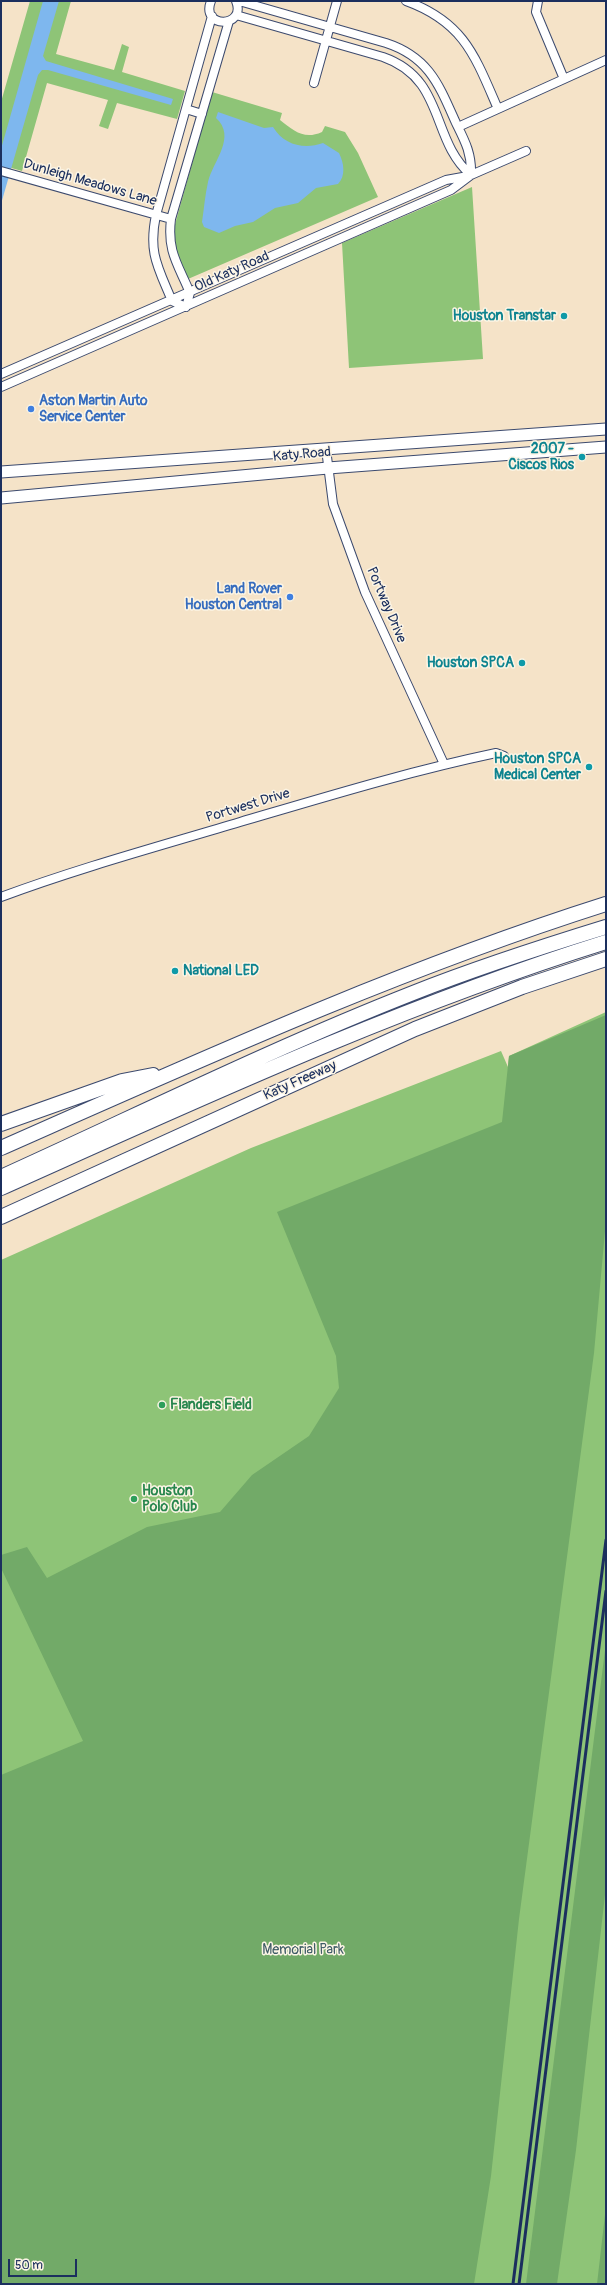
<!DOCTYPE html>
<html>
<head>
<meta charset="utf-8">
<style>
  body { margin:0 }
  #map { position:relative; width:607px; height:2285px; overflow:hidden; background:#f5e3c8; font-family:Pangolin,sans-serif }
  canvas { display:block }
  .frame { position:absolute; inset:0; border:2px solid #1b2f5e; pointer-events:none }
  .scale { position:absolute; left:8px; top:2259px; width:69px; height:18px; box-sizing:border-box; border:2px solid #1b2f5e; border-top:0; padding-left:5px; font-size:12px; line-height:14px; white-space:nowrap; color:#1b2f5e; -webkit-text-stroke:3px #fcf5e5; paint-order:stroke }
</style>
</head>
<body>
<div id="map">
<canvas width="607" height="2285"></canvas>
<div class="frame"></div>
<div class="scale">50 m</div>
</div>
<script>
const ctx = document.querySelector('canvas').getContext('2d');
ctx.lineJoin = 'round';
function paint(path, color) {
  ctx.fillStyle = color;
  ctx.fill(path, 'evenodd');
}
function strokePath(path, color, width, dash) {
  ctx.strokeStyle = color;
  ctx.lineWidth = width;
  ctx.lineCap = dash ? 'butt' : 'round';
  ctx.setLineDash(dash || []);
  ctx.stroke(path);
}
function label(font, color, halo, rows, align = 'center') {
  ctx.font = font + ' Pangolin,sans-serif';
  ctx.lineWidth = 3;
  ctx.setLineDash([]);
  ctx.textBaseline = 'middle';
  ctx.strokeStyle = halo;
  ctx.fillStyle = color;
  for (const [text, x, y, turn = 0] of rows) {
    ctx.save();
    ctx.translate(x, y);
    ctx.rotate((+turn || 0) * Math.PI / 180);
    ctx.textAlign = isNaN(turn) ? turn : align;
    if (halo) ctx.strokeText(text, 0, 0);
    ctx.fillText(text, 0, 0);
    ctx.restore();
  }
}
const green = new Path2D(`
  M30 1H71L56 54 114 70 122 44 129 47 122 72 185 91 177 119 117 103 108 129 99 126 108 100 47 83 22 171 1 165V102Z
  M212 92 282 113 280 120C294 131 304 140 322 132L325 126 345 132 358 153 378 197 188 279 176 251 174 228Z
  M472 187 483 359 349 368 342 243Z
  M606 1012V2284H1V1260L251 1148 501 1051 508 1067 509 1056Z`);
const forest = new Path2D(`
  M606 1015V1220L594 1353 519 1919 491 2176 474 2284H1V1775L83 1741 1 1568V1555L27 1547 47 1578 147 1527 220 1512 252 1475 309 1436 339 1388 336 1356 277 1212 502 1122 509 1056Z
  M606 1642V1886L576 2150 557 2284H526Z
  M606 2206V2284H597Z`);
const water = new Path2D(`
  M43 1H59L43 56 46 61 173 99 171 105 48 70H42L38 75 1 204V149Z
  M218 112 264 128 273 127C284 145 304 150 323 143L339 153C344 163 346 176 338 184L316 188 298 203 275 208 253 222 235 226 219 233 204 227 202 222C204 209 205 195 208 182 213 161 237 137 216 118Z`);
const street = new Path2D(`
  M211 1C200 29 247 28 236 1
  M239 1 386 43C429 57 439 85 456 123 465 141 472 154 471 175
  M406 1C464 22 475 56 498 109
  M538 1 536 12 564 79
  M236 15 383 57C446 79 430 140 471 175
  M212 16 156 215C148 253 158 267 172 301L186 307 190 293C178 264 167 252 171 219L229 21
  M314 83 337 1
  M186 109 202 114
  M458 127 606 60
  M1 171 171 219
  M1 374 446 180 468 176
  M1 387 451 190 471 175 526 151
  M326 449 333 504 365 592 444 764
  M1 897C79 868 160 846 240 822 325 797 410 771 496 753L504 756`);
const secondary = new Path2D(`
  M1 472 606 429
  M1 498 328 468 606 447`);
const highway = new Path2D(`
  M1 1124 122 1081 153 1075
  M1 1148C200 1060 398 970 606 904
  M1 1177C138 1115 273 1048 413 993 476 968 541 947 606 927
  M1 1188C200 1099 398 1007 606 942
  M1 1217 415 1029 522 987 606 959`);
const rail = new Path2D(`
  M513 2284 606 1540
  M519 2284 606 1591`);
const markers = [
  [564,316,4,"#0f9aa8"],
  [31,409,4,"#3f7fe0"],
  [582,457,4,"#0f9aa8"],
  [290,597,4,"#3f7fe0"],
  [522,663,4,"#0f9aa8"],
  [589,767,4,"#0f9aa8"],
  [175,971,4,"#0f9aa8"],
  [162,1405,4,"#2e9e5b"],
  [134,1499,4,"#2e9e5b"]
];
const streetNames = [
  ["Dunleigh Meadows Lane",90,183,16],
  ["Old Katy Road",232,272,-24],
  ["Katy Road",302,455,-5],
  ["Portway Drive",386,605,67],
  ["Portwest Drive",248,806,-17],
  ["Katy Freeway",300,1081,-24]
];
const cultureNames = [
  ["Houston Transtar",556,316],
  ["2007 -",574,449],
  ["Ciscos Rios",574,465],
  ["Houston SPCA",514,663],
  ["Houston SPCA",581,759],
  ["Medical Center",581,775],
  ["National LED",183,971,"left"]
];
const shopNames = [
  ["Aston Martin Auto",39,401],
  ["Service Center",39,417],
  ["Land Rover",282,589,"right"],
  ["Houston Central",282,605,"right"]
];
const leisureNames = [
  ["Flanders Field",170,1405],
  ["Houston",142,1491],
  ["Polo Club",142,1507]
];
const parkNames = [
  ["Memorial Park",303,1950]
];
paint(green, '#8ec477');
paint(forest, '#72aa68');
paint(water, '#7eb7ee');
strokePath(street, '#3c4a6e', 10);
strokePath(secondary, '#3c4a6e', 13);
strokePath(highway, '#3c4a6e', 16);
strokePath(street, '#fff', 8);
strokePath(secondary, '#fff', 11);
strokePath(highway, '#fff', 14);
strokePath(rail, '#1b2f5e', 3);
for (const [x, y, r, color] of markers) {
  const dot = new Path2D();
  dot.arc(x, y, r, 0, 2 * Math.PI);
  ctx.fillStyle = color;
  ctx.fill(dot);
  strokePath(dot, '#fcf5e5', 1.5);
}
label('14px', '#1b2f5e', '#fcf5e5', streetNames);
label('bold 14px', '#0d838f', '#fcf5e5', cultureNames, 'right');
label('bold 14px', '#366cbe', '#fcf5e5', shopNames, 'left');
label('bold 14px', '#27864d', '#fcf5e5', leisureNames, 'left');
label('14px', '#3e5c66', '#fcf5e5', parkNames);
</script>
</body>
</html>
